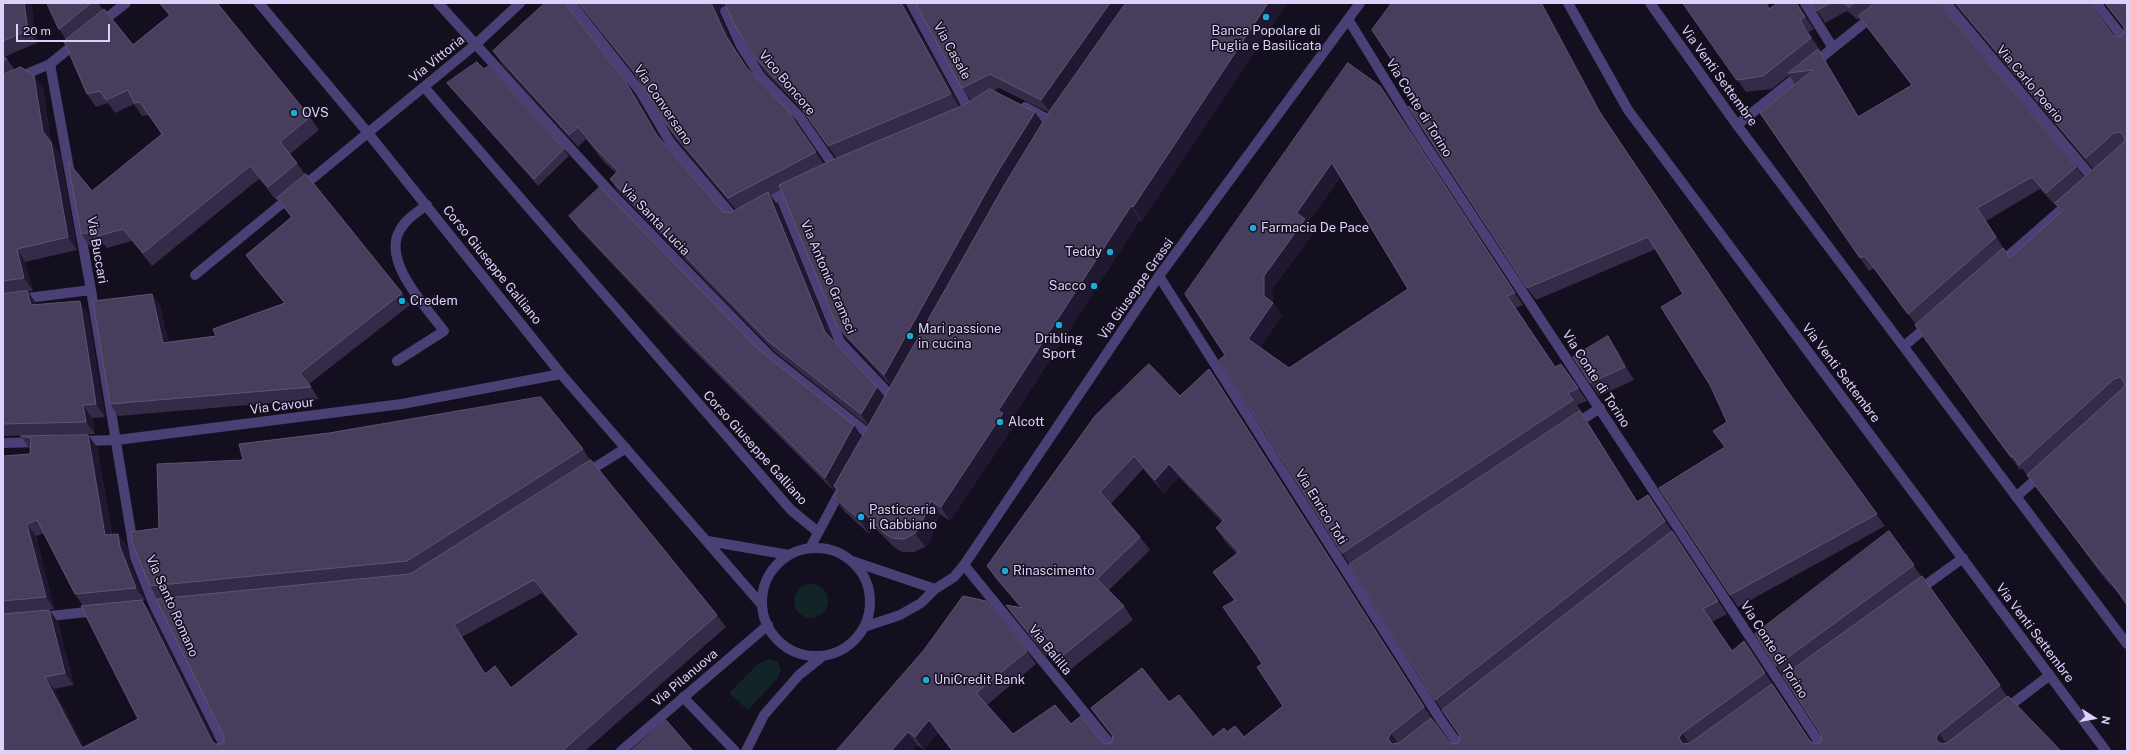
<!DOCTYPE html>
<html>
<head>
<meta charset="utf-8">
<style>
  body { margin:0 }
  #map { position:relative; width:2130px; height:754px; overflow:hidden; background:#140f1e; font-family:"Public Sans",sans-serif }
  canvas { display:block }
  .frame { position:absolute; inset:0; border:4px solid #dcd2f9; pointer-events:none }
  .north { position:absolute; left:2074px; top:698px; width:40px; height:40px; -webkit-text-stroke:3px #140f1e; paint-order:stroke; rotate:101deg; font-size:11px; font-weight:700; line-height:16px; text-align:center; color:#dcd2f9 }
  .north::after { content:''; display:block; margin:auto; width:14px; height:18px; background:#dcd2f9; clip-path:polygon(50% 0,100% 100%,50% 72%,0 100%) }
  .scale { position:absolute; left:16px; top:24px; width:94px; height:18px; box-sizing:border-box; border:2px solid #dcd2f9; border-top:0; padding-left:5px; font-size:12px; line-height:14px; white-space:nowrap; color:#dcd2f9; -webkit-text-stroke:3px #140f1e; paint-order:stroke }
</style>
</head>
<body>
<div id="map">
<canvas width="2130" height="754"></canvas>
<div class="frame"></div>
<div class="north">N</div>
<div class="scale">20 m</div>
</div>
<script>
const ctx = document.querySelector('canvas').getContext('2d');
ctx.lineJoin = 'round';
function paint(path, color) {
  ctx.fillStyle = color;
  ctx.fill(path, 'evenodd');
}
function strokePath(path, color, width, dash) {
  ctx.strokeStyle = color;
  ctx.lineWidth = width;
  ctx.lineCap = dash ? 'butt' : 'round';
  ctx.setLineDash(dash || []);
  ctx.stroke(path);
}
function label(font, color, halo, rows, align = 'center') {
  ctx.font = font + ' "Public Sans",sans-serif';
  ctx.lineWidth = 3;
  ctx.setLineDash([]);
  ctx.textBaseline = 'middle';
  ctx.strokeStyle = halo;
  ctx.fillStyle = color;
  for (const [text, x, y, turn = 0] of rows) {
    ctx.save();
    ctx.translate(x, y);
    ctx.rotate((+turn || 0) * Math.PI / 180);
    ctx.textAlign = isNaN(turn) ? turn : align;
    if (halo) ctx.strokeText(text, 0, 0);
    ctx.fillText(text, 0, 0);
    ctx.restore();
  }
}
const green = new Path2D(`
  M794 601a17 17 0 1 1 34 0a17 17 0 1 1-34 0Z
  M769 659 778 662 781 670 777 679 748 710 729 693 758 664Z`);
const minor = new Path2D(`
  M259 3 368 133 561 374 762 605
  M438 3 613 195 771 357 871 436
  M571 3 640 91 670 142 736 220 740 218
  M911 3 970 112
  M1568 3 1628 110 2106 751
  M1650 3 1737 125 2127 644
  M1805 3 1833 48
  M1946 3 2095 181
  M2096 3 2127 43
  M725 11 741 46 761 77 800 117 835 168
  M1348 19 1421 138 1825 751
  M99 24 126 3
  M50 64 91 290 135 557 154 605 227 751
  M3 84 50 64 77 42
  M424 87 791 510 818 532
  M1025 107 1053 122
  M1737 125 1889 3
  M780 195 840 342 894 399
  M761 205 795 188
  M1999 264 2070 202
  M195 275 476 44 520 3
  M1159 276 1442 722 1463 751
  M3 301 91 290
  M1904 346 1930 324
  M397 361 444 331C427 308 381 261 400 230 406 219 417 212 427 205
  M1574 425 1600 408
  M81 441 117 440 402 404 561 374
  M3 443 39 442
  M586 473 626 448
  M2016 497 2043 473
  M708 541 789 555
  M810 548 842 488
  M762 602a54 54 0 1 1 108 0a54 54 0 1 1-108 0Z
  M852 561 935 589
  M964 565 1116 751
  M1916 592 1963 558
  M41 617 96 611
  M864 627 900 615 921 603 935 589 954 577 964 565 1159 276 1360 3
  M683 697 735 751
  M2004 710 2050 675
  M621 751 768 625
  M746 751 764 715 799 675 823 656`);
const wall = new Path2D(`
  M3 3H31L37 43 4 57 7 59 15 70 34 76 43 88 51 142 60 154 77 250 25 262 33 291H28L36 304 88 314 105 417 92 418 95 434 3 436Z
  M47 3H98L103 10 133 45 169 16 159 3H217L310 117 319 130 290 154 305 174 402 293 410 305 309 384 319 399 118 416 110 404 160 305 168 342 216 336 284 303 254 267 246 255 291 217 277 199 276 200 259 179 152 266 132 241 107 248 104 244 90 247 81 234 92 191 162 134 149 115 142 116 134 104 115 113 108 103 96 107 87 94 66 40 59 29Z
  M578 3H905V6L960 107 971 101 962 88 916 3H1287L1142 221 1140 220 1010 422 1013 427 950 521 940 514 929 543 925 547 914 552H902L894 547 874 527 869 534 844 511 834 497 837 491 835 488 834 491 685 342 578 228 569 216 758 349 862 437 868 426 775 352 618 191 610 179 616 173 604 162 586 139 578 147 502 64 493 51 635 95 661 139 723 212 730 213 736 210 675 138 666 124 639 80ZM722 5H726L756 59 766 73 804 112 836 158 824 164 785 107 748 69 735 49 719 14V10ZM999 88 1048 112 1042 122 994 90ZM781 189 837 326 846 338 891 386 884 397 877 387 832 339 777 204 770 195Z
  M1683 3 1770 8 1778 3H1797L1814 29 1809 32 1820 50 1819 51 1826 62 1859 117 1912 85 1868 29 1860 18 1858 20 1847 11 1825 23 1812 3H1940L2076 167 2084 177 2093 169 1954 3H2090V5L2113 35 2116 37 2122 36 2124 33V28L2104 3H2127V605L2121 596 2105 579 2029 477H2028L2022 468 2020 470 1991 431 1917 326 1874 268 1869 271 1760 113 1795 84 1789 75 1772 89 1746 92ZM2040 189 2055 205 2056 204 2061 212 2010 258 1986 221Z
  M484 69 564 149 569 156 538 186 452 89 447 83Z
  M1380 86 1523 305 1516 308 1555 367 1570 376 1587 401 1577 405 1582 412 1581 413 1588 423 1638 502 1648 495 1727 614 1712 622 1732 651 1744 641 1811 742 1816 744 1820 743 1822 738 1821 734 1776 666 1889 531 2007 696 2061 751H952L938 733 924 750 917 745 912 751H836L1027 651 1036 664 987 705 1013 734 1071 724 1102 742 1107 744 1111 743 1113 740 1112 736 1100 721 1091 708 1169 702 1213 737 1227 732 1244 737 1283 706 1262 664 1234 600 1213 572 1237 554 1225 541 1216 528 1222 522 1179 477 1164 493 1143 469 1111 504 1140 537 1150 550 1108 591 1124 606 1133 620 1071 669 1055 649 1046 656 1015 618 1006 605 1020 607 996 579 987 566 1180 396 1209 369 1218 382 1433 720 1449 742 1454 744 1458 743 1460 740 1459 735 1435 700 1350 565 1342 553 1225 355ZM1340 177 1408 289 1289 368 1260 347 1282 316 1273 303 1272 289 1314 232 1308 222Z
  M1607 123 1790 395 1885 526 1738 607 1730 595 1725 447 1727 422 1683 294 1656 249 1536 300 1527 288 1435 125Z
  M1617 349 1634 380 1599 396 1590 383Z
  M88 435 97 447 112 534 127 546 129 559 145 600 142 601 151 613 216 744H221L224 742V736L158 599 150 586 159 528 583 449 590 460 717 615 726 627 585 751H3V456L30 454V449L21 436ZM44 533 75 594 83 606 138 719 84 747 54 689 74 685 58 622 49 610 54 609 36 536ZM542 593 578 635 511 688 485 674 462 637Z`);
const shadedWall = new Path2D(`
  M24 3H31L37 43 28 30Z
  M711 3H720L722 5 719 10V14L735 49 756 81 726 36Z
  M901 3H905V6L960 108 951 94Z
  M1110 3H1129L1051 114 1041 100Z
  M1268 3H1287L1142 221 1133 207Z
  M1541 3H1543L1607 123 1599 111Z
  M1766 3H1768L1777 21 1769 9Z
  M1796 3 1800 7 1814 29 1805 17Z
  M1800 20 1809 32 1820 50 1811 38Z
  M1818 49 1826 62 1867 130 1858 117Z
  M34 76 43 88 51 142 60 154 77 250 68 237 43 132Z
  M626 82 635 95 665 146 656 134Z
  M1380 86 1389 98 1523 305 1515 293Z
  M1035 112 1044 125 893 388 884 375 994 178Z
  M1332 163 1340 176 1308 222 1314 232 1272 289 1273 304V303L1282 316 1257 351 1248 339 1264 296V276L1297 213Z
  M768 192 777 204 834 345 825 332Z
  M1131 206 1140 220 1010 422 1013 427 950 521 941 507 998 411Z
  M1977 208 1986 221 2005 249 1996 237Z
  M17 249 25 262 33 291 24 278Z
  M27 291 36 303 40 317 31 305Z
  M152 294 160 305 171 354 163 343Z
  M80 301 88 314 105 417 96 404Z
  M1608 336 1617 349 1634 380 1625 367Z
  M1561 364 1570 376 1587 401 1578 388Z
  M1209 369 1218 382 1433 720 1424 707Z
  M877 387 886 400 869 426 861 414Z
  M83 405 92 418 95 434 86 422Z
  M1580 411 1588 423 1646 514 1637 502Z
  M854 425 863 438 834 486 835 488 834 491 825 478Z
  M88 435 97 447 114 548 105 535Z
  M1169 464 1179 477 1164 493 1155 480Z
  M1648 495 1657 507 1674 533 1665 521Z
  M931 501 940 514 929 543 925 547 915 533Z
  M864 513 874 527 869 534 860 520Z
  M27 524 36 536 54 609 46 597Z
  M1672 531 1681 544 1727 614 1718 601Z
  M118 534 127 546 129 559 145 600 136 588 120 547Z
  M142 600 151 613 220 751 212 741Z
  M49 610 58 622 74 685 65 673Z
  M454 625 462 637 494 687 485 674Z
  M1744 641 1754 655 1774 686 1765 673Z
  M45 677 54 689 86 751 82 748Z
  M1772 684 1781 697 1817 751 1810 741Z
  M929 720 938 733 924 750 915 737Z
  M908 732 917 745 912 751H891Z
  M1391 733 1400 746 1398 751 1388 739Z
  M1682 733 1691 746 1688 751 1679 738Z
  M1939 733 1948 746 1938 742 1936 738Z`);
const building = new Path2D(`
  M3 3H24L28 30 3 41Z
  M47 3H91L59 29Z
  M160 3H217L310 117 280 142 297 163 268 187 250 166 143 253 123 229 98 236 97 231 81 234 68 162 92 191 162 134 140 102 134 103 128 90 106 100 100 91 87 94 64 41 104 9 133 45 170 15Z
  M545 3H565L626 82 656 134 723 212 730 213 768 192 825 332 877 387 861 414 767 340 610 179 618 171 596 149 578 127 569 135 493 51Z
  M579 3H711L726 36 746 67 785 107 816 152 728 198 666 124 635 73Z
  M725 3H901L951 94 828 146 795 99 756 59 737 29Z
  M916 3H1110L1041 100 990 74 962 88Z
  M1126 3H1268L1133 207 1131 206 998 411 1003 413 941 507 931 501 919 529 915 533 904 539 892 538 884 533 864 513 860 520 834 497 838 490 834 486 1005 184 1049 112Z
  M1392 3H1541L1599 111 1786 389 1877 514 1730 595 1659 488 1725 447 1713 431 1727 422 1710 385 1661 307 1683 294 1648 237 1527 288 1408 106 1435 125 1372 30Z
  M1683 3H1766L1769 9 1778 3H1796L1805 17 1800 20 1811 38 1763 76 1737 80Z
  M1812 3H1830L1816 11Z
  M1844 3H1854L1849 7Z
  M1875 3H1939L2076 167 2046 193 2032 177 1977 208 1996 237 1908 314 1865 256 1860 258 1760 113 1813 70 1788 73 1818 49 1858 117 1912 85 1859 16Z
  M1956 3H2089L2113 35 2116 37 2122 36 2124 33V27L2105 3H2127V605L2114 586 2097 566 2027 475 2123 388 2125 385 2123 380 2120 377 2114 379 2019 465 2013 456 2011 457 1982 418 1915 325 2003 248 2010 258 2062 211 2055 203 2123 143 2125 140 2123 135 2120 132 2114 133 2086 158Z
  M3 56 7 59 3 61Z
  M477 62 484 69 488 66 564 149 534 179 447 83Z
  M1348 63 1380 86 1515 293 1507 296 1555 367 1561 364 1578 388 1568 393 1573 400 1342 553 1219 360 1225 355 1185 294ZM1332 163 1408 289 1289 368 1248 339 1273 303 1264 296V276L1305 219 1297 213Z
  M21 67 34 76 43 132 51 142 68 237 17 249 24 278 3 281V75Z
  M990 89 1035 112 994 178 884 375 837 326 779 185 830 161 964 105Z
  M306 174 402 293 300 373 311 387 110 404 93 301 152 294 163 343 216 336 213 329 285 303 246 255 292 217 277 198Z
  M600 187 758 349 854 425 825 478 677 330 569 216Z
  M27 291 31 305 80 301 96 404 83 405 86 422 3 424V294Z
  M1608 336 1625 367 1590 383 1573 357Z
  M1149 364 1180 396 1209 369 1424 707 1391 733 1388 739 1392 744 1399 743 1431 718 1449 742 1454 744 1458 743 1460 740 1459 734 1442 710 1672 531 1718 601 1703 609 1732 651 1744 641 1765 673 1682 733 1679 738 1683 744 1690 743 1772 684 1810 741 1816 744 1820 743 1822 738 1821 734 1783 676 1922 576 2000 685 1939 733 1936 738 1938 742 1943 744 1947 743 2008 696 2061 751H953L929 720 915 737 908 732 891 751H836L924 650 963 596 986 601 1027 651 976 693 1013 734 1055 705 1071 724 1081 716 1102 742 1107 744 1111 743 1113 740 1112 734 1091 708 1142 668 1169 702 1179 695 1213 737 1224 728 1227 732 1235 726 1244 737 1283 706 1257 667 1262 664 1257 656 1223 607 1235 600 1213 572 1239 552 1216 528 1224 520 1169 464 1155 480 1134 456 1100 492 1140 537 1097 579 1124 606 1062 656 1045 636 1037 643 1006 605 1022 608 987 566 1095 416Z
  M541 397 583 449 407 561 150 586 132 542 131 532 159 528 157 464 243 460 239 444 329 433Z
  M1580 411 1637 502 1648 495 1665 521 1435 700 1349 565Z
  M88 435 105 535 118 534 120 547 136 588 75 594 37 520 27 524 46 597 3 601V456L30 454 31 438 21 436Z
  M591 460 717 615 562 751H3V614L49 610 65 673 45 677 82 748 138 719 81 606 142 600 212 741 215 744H221L224 742V736L156 599 410 574ZM534 580 579 634 511 688 495 666 485 674 454 625Z
  M1889 531 1914 565 1776 666 1755 634Z
  M666 720 693 751H631Z`);
const markers = [
  [1266,17,4,"#1eaad8"],
  [294,113,4,"#1eaad8"],
  [1253,228,4,"#1eaad8"],
  [1110,252,4,"#1eaad8"],
  [1094,286,4,"#1eaad8"],
  [402,301,4,"#1eaad8"],
  [1059,325,4,"#1eaad8"],
  [910,336,4,"#1eaad8"],
  [1000,422,4,"#1eaad8"],
  [861,517,4,"#1eaad8"],
  [1005,571,4,"#1eaad8"],
  [926,680,4,"#1eaad8"]
];
const poiNames = [
  ["Banca Popolare di",1266,31,"center"],
  ["Puglia e Basilicata",1266,46,"center"],
  ["OVS",302,113],
  ["Farmacia De Pace",1261,228],
  ["Teddy",1102,252,"right"],
  ["Sacco",1086,286,"right"],
  ["Credem",410,301],
  ["Mari passione",918,329],
  ["in cucina",918,344],
  ["Dribling",1059,339,"center"],
  ["Sport",1059,354,"center"],
  ["Alcott",1008,422],
  ["Pasticceria",869,510],
  ["il Gabbiano",869,525],
  ["Rinascimento",1013,571],
  ["UniCredit Bank",934,680]
];
const streetNames = [
  ["Via Casale",952,51,61],
  ["Via Vittoria",437,59,-39],
  ["Via Venti Settembre",1719,76,54],
  ["Vico Boncore",787,83,50],
  ["Via Carlo Poerio",2030,84,50],
  ["Via Conversano",663,105,56],
  ["Via Conte di Torino",1419,108,58],
  ["Via Santa Lucia",655,220,46],
  ["Via Buccari",97,250,80],
  ["Corso Giuseppe Galliano",492,265,51],
  ["Via Antonio Gramsci",828,277,67],
  ["Via Giuseppe Grassi",1136,289,-55],
  ["Via Venti Settembre",1841,373,53],
  ["Via Conte di Torino",1596,379,57],
  ["Via Cavour",282,406,-7],
  ["Corso Giuseppe Galliano",755,448,48],
  ["Via Enrico Toti",1321,507,58],
  ["Via Santo Romano",172,606,66],
  ["Via Venti Settembre",2035,633,53],
  ["Via Balilla",1050,650,51],
  ["Via Conte di Torino",1774,650,57],
  ["Via Pilanuova",685,678,-40]
];
paint(green, '#132427');
strokePath(minor, '#4a4076', 10);
paint(wall, '#352b49');
paint(shadedWall, '#201830');
paint(building, '#473d5c');
strokePath(building, '#5e5475', 1);
for (const [x, y, r, color] of markers) {
  const dot = new Path2D();
  dot.arc(x, y, r, 0, 2 * Math.PI);
  ctx.fillStyle = color;
  ctx.fill(dot);
  strokePath(dot, '#140f1e', 1.5);
}
label('13px', '#dcd2f9', '#140f1e', poiNames, 'left');
label('13px', '#dcd2f9', '#140f1e', streetNames);
</script>
</body>
</html>
